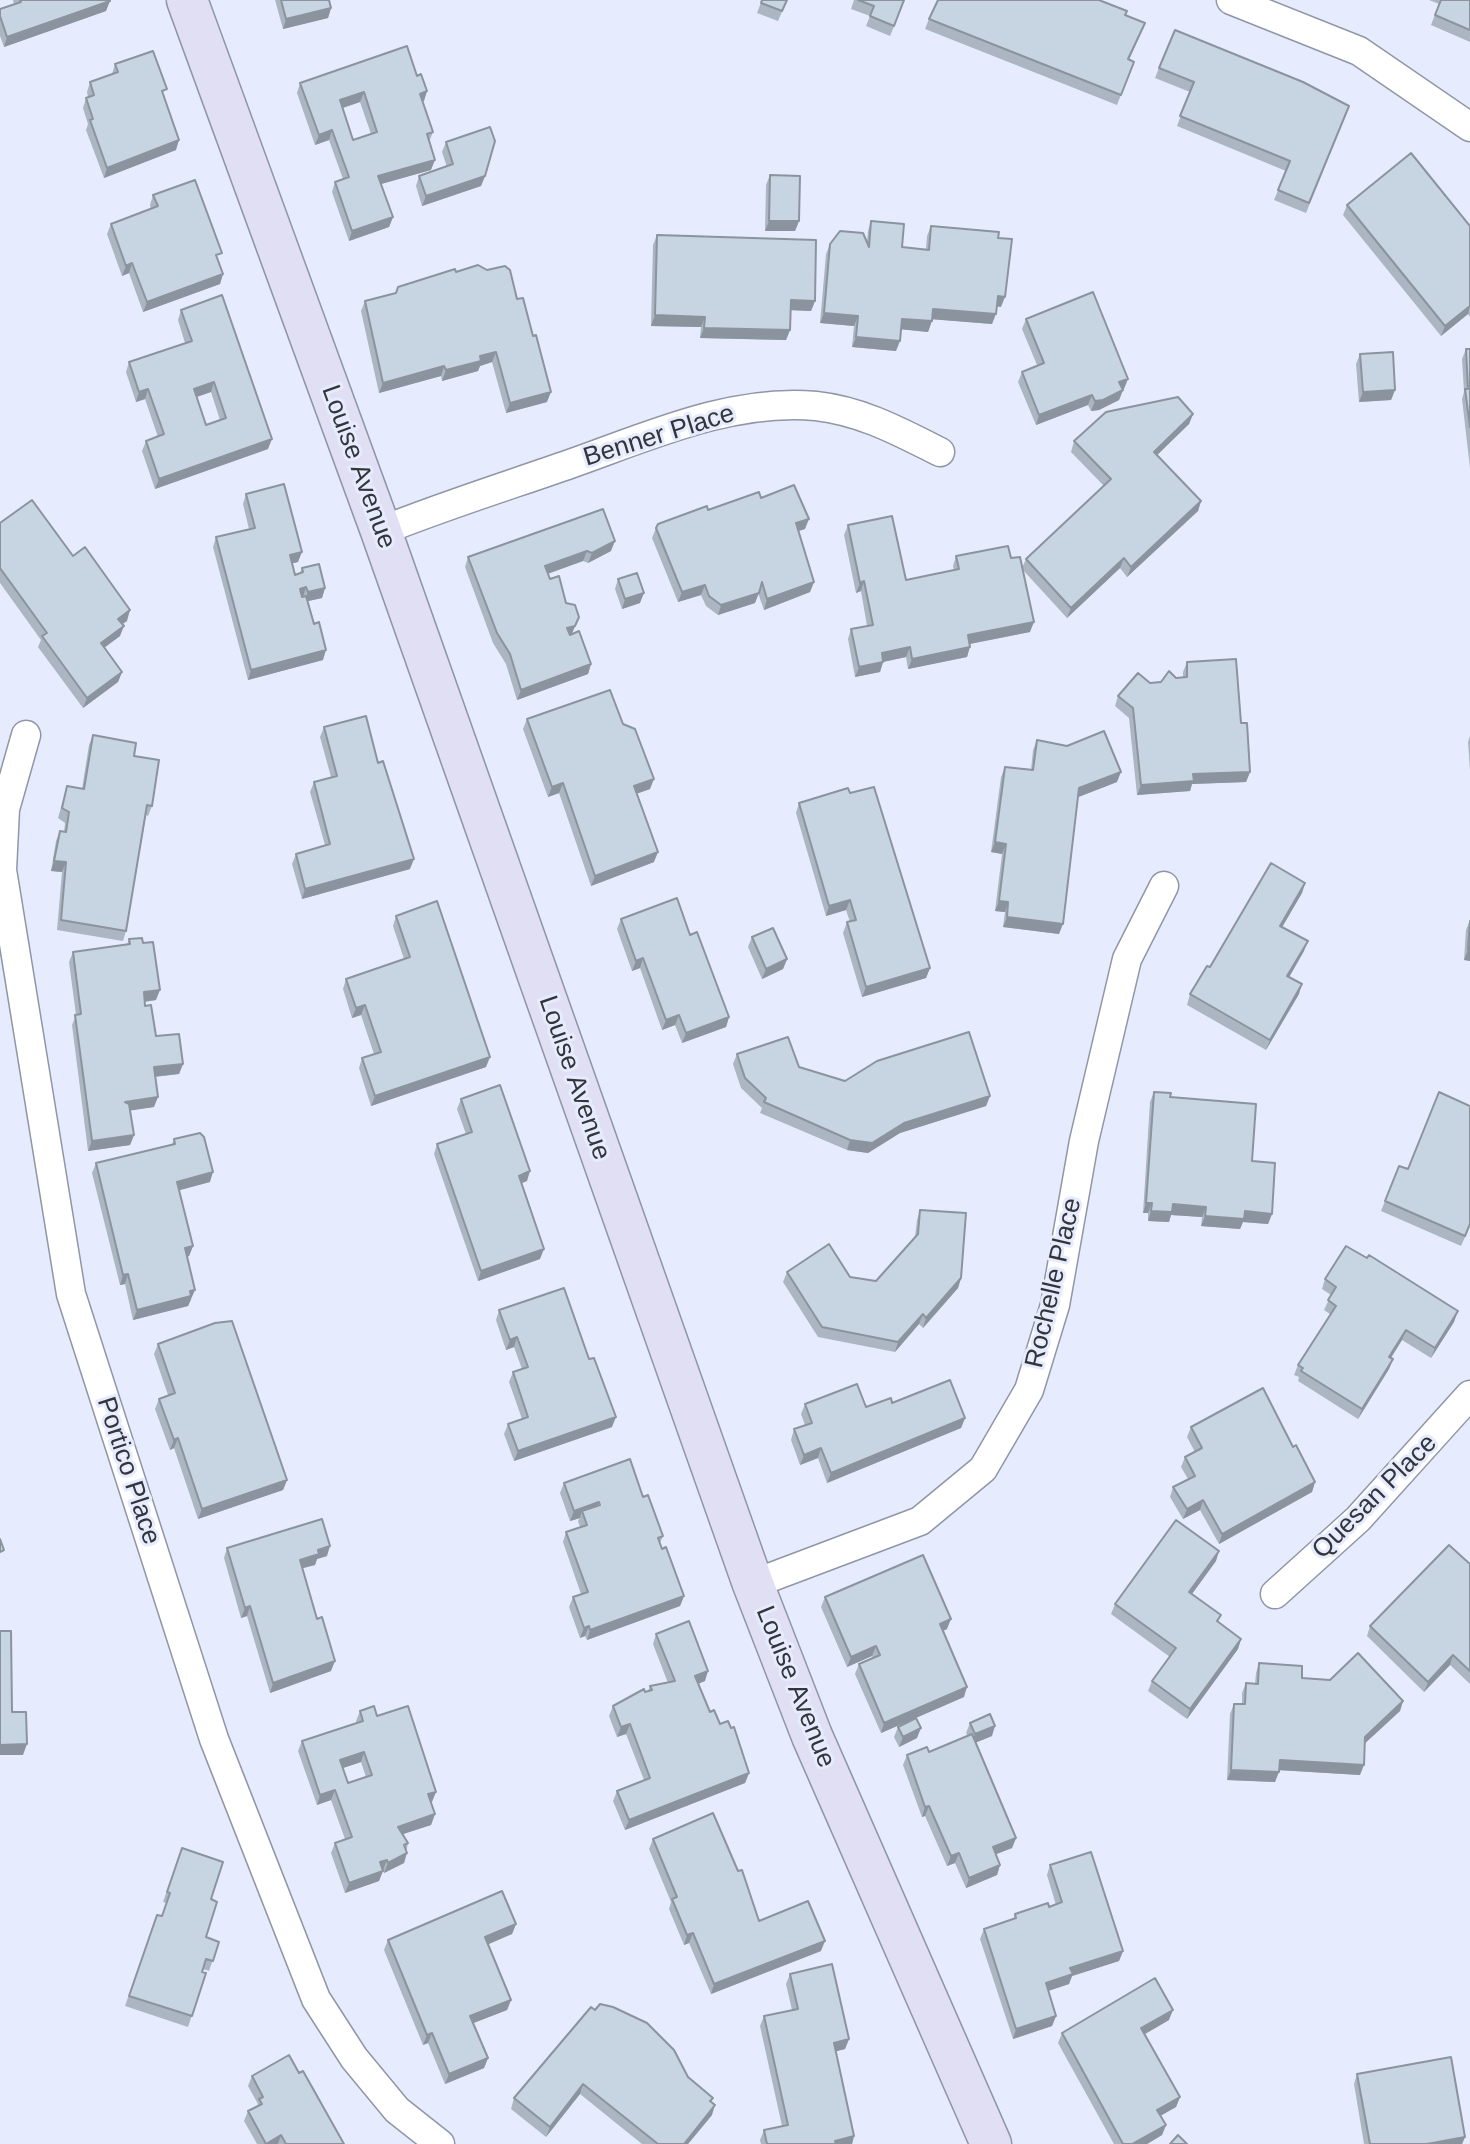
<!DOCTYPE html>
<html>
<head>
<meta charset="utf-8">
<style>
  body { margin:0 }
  canvas { display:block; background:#e6ecfd }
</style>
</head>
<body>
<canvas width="1470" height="2144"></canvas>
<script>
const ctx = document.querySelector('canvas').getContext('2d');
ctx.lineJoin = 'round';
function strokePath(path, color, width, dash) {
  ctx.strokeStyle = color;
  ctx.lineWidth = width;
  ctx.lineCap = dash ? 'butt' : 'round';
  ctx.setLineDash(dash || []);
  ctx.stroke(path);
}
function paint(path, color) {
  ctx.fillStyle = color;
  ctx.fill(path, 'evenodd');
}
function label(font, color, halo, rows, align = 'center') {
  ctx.font = font + ' Helvetica,sans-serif';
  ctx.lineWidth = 6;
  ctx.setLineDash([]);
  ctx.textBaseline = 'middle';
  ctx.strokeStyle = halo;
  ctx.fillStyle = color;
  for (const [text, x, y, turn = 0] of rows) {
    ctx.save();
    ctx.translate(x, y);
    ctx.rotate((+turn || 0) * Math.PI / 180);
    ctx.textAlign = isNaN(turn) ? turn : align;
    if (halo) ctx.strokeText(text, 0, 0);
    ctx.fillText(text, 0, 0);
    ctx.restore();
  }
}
const street = new Path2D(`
  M1231 0 1359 51 1470 127
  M381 531C443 506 507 486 570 464 647 437 732 398 816 406 862 411 900 432 940 452
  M26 735 5 809 2 870 71 1294 214 1739 316 1999 354 2058 397 2110 440 2144
  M753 1584 920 1521 983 1469 1029 1390 1055 1305 1084 1141 1127 959 1164 886
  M1275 1594 1358 1519 1470 1395`);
const secondary = new Path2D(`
  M187 0 381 531 753 1584 812 1736 991 2144`);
const wall = new Path2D(`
  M13 0H109L106 11 4 47 0 36V9L14 4Z
  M275 0H329L331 8 328 18 283 29Z
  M762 0H787L778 21 757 13Z
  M854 0H905L890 36 866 26 870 16 851 9Z
  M1429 0H1470V42L1431 25 1439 4Z
  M1125 15 1141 33 1129 60 1134 62 1117 105 925 29 929 19Z
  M115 64 164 97 176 150 104 178 86 130 88 124 83 108 86 98 88 97 87 92 90 82 112 74Z
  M1159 68 1349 106 1306 213 1274 200 1286 171 1177 126 1190 92 1155 78Z
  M417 76 427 91 423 102 433 132 429 142 431 170 381 184 393 217 389 227 349 241 332 192 335 182 343 179 329 140 315 145 297 93 300 83ZM360 102 371 134 353 140 343 108Z
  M446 142 485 176 481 186 422 206 416 186 419 176 447 167 442 152Z
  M770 175 799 221 795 231H765L766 185Z
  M153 195 219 261 223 274 220 284 143 312 129 273 122 276 107 234 111 224 151 209 150 205Z
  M1347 205 1470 226V317L1468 314 1441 336 1343 215Z
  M871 221 902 247 926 249 927 236 931 226 1001 307 997 306 992 324 932 319 928 332 901 329 896 351 852 347 854 326 820 323 826 254 830 244 867 241 868 231Z
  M657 235 815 301 811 311 791 310 790 330 786 340 700 338 701 327 651 326 653 245Z
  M396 293 517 299 547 402 506 413 492 362 480 366 478 371 442 381 441 376 379 393 361 311 365 301Z
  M181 310 268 449 155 489 142 451 146 441 158 437 145 399 136 402 126 372 129 362 185 343 178 320ZM211 392 220 420 206 425 197 397Z
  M1026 319 1124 389 1123 390 1119 400 1099 410 1091 411 1088 405 1036 425 1018 382 1022 372 1037 365 1022 329Z
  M1466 349H1470V468L1462 399 1464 392 1462 359Z
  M1360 354 1395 390 1391 400 1359 402 1356 364Z
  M1193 414 1189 424 1157 455 1201 501 1198 511 1127 577 1120 568 1067 618 1023 570 1030 632 970 644 967 657 908 669 906 657 883 662 880 672 855 677 848 639 851 629 867 626 861 591 856 593 844 535 848 525 906 580 954 570 953 566 956 556 1011 558 1022 568 1026 559 1104 486 1071 452 1074 441Z
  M246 494 298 562 292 563 295 575 300 573 302 568 325 588 322 598 308 601 323 660 248 680 213 547 216 537 249 529 243 504Z
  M761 498 805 529 798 531 814 582 810 592 764 610 758 593 755 603 718 615 706 606 701 595 678 602 652 538 656 528Z
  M603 509 611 551 588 563 583 561 548 574 572 634 591 664 588 674 517 700 506 664 493 643 465 567 468 557Z
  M0 523 73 556 127 621 122 624 120 636 104 648 122 672 118 682 83 708 38 647 41 640 0 583Z
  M618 579 640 603 622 609 615 589Z
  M1187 662 1241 723 1250 772 1246 782 1192 784 1190 791 1137 795 1129 718 1115 706 1118 696 1150 683 1183 677V672Z
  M527 719 623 724 650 789 636 794 654 862 591 886 559 793 548 797 523 729Z
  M324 727 378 763 410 869 302 899 292 864 296 854 325 845 310 792 314 782 331 777 320 737Z
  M93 735 134 756 152 806 148 816 146 815 126 931 123 941 57 930 62 872 51 871 56 841 60 831 64 832 65 823 58 818 67 786 82 789 89 745Z
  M1470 736V771L1468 742Z
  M1037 740 1117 782 1078 797 1059 934 1003 927 1005 912 995 911 1002 854 991 852 1001 777 1005 767 1031 770 1033 750Z
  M799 803 930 968 926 978 862 997 843 933 847 922H850L846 910 826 916 796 813Z
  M1305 883 1302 893 1282 927 1304 951 1289 977 1299 994 1266 1050 1187 1005 1190 994 1210 967Z
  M396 916 486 1067 371 1106 359 1068 362 1058 374 1054 361 1015 352 1018 343 989 346 979 404 959 393 926Z
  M621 919 690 935 729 1017 726 1027 682 1043 675 1025 662 1030 640 968 632 971 617 929Z
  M1470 920V961L1464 960 1466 930Z
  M752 937 787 959 783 969 762 979 748 947Z
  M129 939 143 943 156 1000 145 1002V1006L156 1036 183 1064 179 1074 155 1077 154 1107 130 1110 134 1135 130 1145 88 1151 72 1025 76 1015 69 962 73 952 127 945Z
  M737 1054 799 1067 845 1081 990 1096 986 1106 900 1133 868 1153 847 1150 760 1113 762 1108 741 1088 733 1064Z
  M1154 1092 1170 1097 1252 1161 1272 1214 1268 1224 1243 1222 1240 1229 1201 1226 1202 1217 1171 1215 1169 1222 1148 1221V1213H1143L1150 1102Z
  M461 1099 527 1181 521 1183 540 1259 478 1281 434 1154 437 1144 466 1134 457 1109Z
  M174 1139 210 1182 179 1190 193 1246 189 1256 187 1257 191 1300 188 1306 133 1320 125 1284 120 1285 92 1173 96 1163 172 1144Z
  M1399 1166 1408 1169 1470 1226 1461 1246 1381 1211Z
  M920 1210 961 1278 958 1288 923 1328 919 1324 895 1352 818 1337 783 1282 787 1272 850 1277 876 1281 915 1237 917 1220Z
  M1325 1279 1454 1322 1431 1358 1402 1340 1391 1358 1393 1359 1389 1369 1358 1419 1298 1381 1299 1377 1294 1375 1298 1365 1330 1314 1324 1310 1331 1295 1322 1289Z
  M499 1310 612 1427 514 1461 504 1434 508 1424 522 1419 509 1382 513 1372 522 1369 514 1347 506 1350 496 1320Z
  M158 1344 287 1480 283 1490 198 1519 174 1448 170 1450 155 1409 159 1399 168 1395 154 1354Z
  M892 1403 965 1418 961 1428 827 1483 818 1458 800 1465 791 1440 794 1429 805 1425 801 1414 805 1404 866 1407Z
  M1191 1427 1293 1447 1315 1482 1312 1492 1219 1544 1200 1510 1183 1519 1170 1497 1173 1487 1188 1479 1181 1467 1185 1457 1195 1452 1187 1437Z
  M564 1483 643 1497 663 1536 660 1543 684 1596 680 1606 587 1640 585 1636 580 1638 569 1607 573 1597 581 1594 563 1542 566 1532 580 1527 578 1521 580 1518 570 1521 560 1493Z
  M227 1548 327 1556 317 1559 315 1565 302 1568 331 1671 270 1693 247 1616 241 1618 224 1558Z
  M1216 1561 1192 1594 1221 1615 1218 1622 1241 1639 1238 1649 1187 1719 1148 1691 1152 1681 1170 1657 1111 1614 1115 1604Z
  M1470 1564V1684L1450 1665 1424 1692 1367 1636 1370 1626Z
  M825 1597 947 1629 943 1631 964 1697 881 1733 855 1674 859 1664 873 1658 872 1656 847 1667 821 1607Z
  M656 1634 705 1681 698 1684 710 1712 720 1724 749 1773 745 1783 625 1830 613 1801 617 1791 644 1780 626 1734 617 1737 609 1716 613 1706 648 1691 650 1686 668 1683 653 1644Z
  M1259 1663 1302 1678 1403 1701 1400 1711 1364 1744 1360 1775 1279 1770 1275 1782 1227 1780 1230 1714 1234 1704H1242V1693L1246 1683 1255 1684 1256 1673Z
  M360 1711 377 1716 432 1802 431 1803 435 1814 431 1825 403 1834 408 1843 404 1863 384 1873 383 1870 379 1881 345 1893 331 1853 335 1843 345 1839 331 1800 317 1805 298 1751 302 1741 357 1723 356 1721ZM361 1762 366 1777 348 1783 343 1768Z
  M970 1723 992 1736 975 1743 1016 1838 1012 1848 996 1854 1000 1865 997 1875 966 1888 955 1863 947 1866 925 1816 922 1817 903 1765 907 1755 929 1752 968 1736 966 1733Z
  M898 1727 917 1738 899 1747 894 1737Z
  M653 1839 759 1921 821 1951 711 1994 689 1943 684 1945 669 1909 671 1902 649 1849Z
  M182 1848 211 1899 206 1937 219 1942 209 1971 203 1969 202 1972 206 1973 188 2027 125 2006 157 1915 162 1916 167 1903 163 1902Z
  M1050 1865 1123 1951 1119 1961 1072 1976 1069 1984 1048 1991 1056 2016 1052 2026 1013 2039 980 1939 984 1929 1013 1920 1015 1914 1056 1905 1047 1875Z
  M516 1924 512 1934 488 1944 511 2000 507 2010 473 2023 488 2058 484 2068 445 2084 428 2043 423 2045 384 1950 388 1940Z
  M790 1974 849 2039 845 2049 836 2051 854 2136 852 2144H761L760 2140 764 2130 782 2126 760 2026 764 2016 792 2010 786 1984Z
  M591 2007 688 2077 713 2098 711 2102 712 2115 688 2144H642L580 2094 546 2137 511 2109 514 2098Z
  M1169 2020 1145 2034 1180 2097 1176 2107 1160 2116 1166 2125 1162 2135 1147 2144H1114L1058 2043 1062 2033Z
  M299 2073 344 2144H257L244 2121 248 2111 257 2106 258 2104 248 2086 252 2076Z
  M1357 2074 1465 2137 1462 2144H1364L1354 2084Z`);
const shadedWall = new Path2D(`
  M110 1 106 11 4 47 7 37Z
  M331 8 328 18 283 29 286 19Z
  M427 91 424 101 416 104 420 94Z
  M364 92 360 102 336 110 340 100Z
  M332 130 329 140 315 145 319 135Z
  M179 140 176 150 104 178 107 168Z
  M435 160 431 170 374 186 378 176Z
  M485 176 481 186 422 206 426 196Z
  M393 217 389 227 349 241 352 231Z
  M769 221H799L795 231H765Z
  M132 263 129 273 122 276 126 266Z
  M223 274 220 284 143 312 147 302Z
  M998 296 1005 297 1001 307 995 306Z
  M791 300 815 301 811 311 787 310Z
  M1470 306 1468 314 1441 336 1445 326Z
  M933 309 996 314 992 324 929 319Z
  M824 313 858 316 854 326 820 323Z
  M655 315 705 317 701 327 651 326Z
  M902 319 932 321 928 332 898 329Z
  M704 328 790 330 786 340 700 338Z
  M856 337 900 341 896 351 852 347Z
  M496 352 492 362 480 366 478 371 442 381 446 370 480 356Z
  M444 366 441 376 379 393 383 383Z
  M1128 379 1124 389 1116 392 1119 382Z
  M214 382 211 392 190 399 194 389Z
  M148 389 145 399 136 402 139 392Z
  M1123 390 1119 400 1099 410 1091 411 1095 401Z
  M1395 390 1391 400 1359 402 1363 392Z
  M551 392 547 402 506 413 510 403Z
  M1092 395 1088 405 1036 425 1039 415Z
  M1193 414 1189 424 1150 462 1154 452Z
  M272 439 268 449 155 489 159 479Z
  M1201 501 1198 511 1127 577 1131 567Z
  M809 519 805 529 792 533 796 523Z
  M615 541 611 551 588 563 592 553Z
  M587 551 583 561 541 576 545 566Z
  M302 552 298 562 286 565 290 555Z
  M1124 558 1120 568 1067 618 1071 608Z
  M864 581 861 591 856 593 860 583Z
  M814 582 810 592 764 610 767 599Z
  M705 585 701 595 678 602 682 592Z
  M306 587 303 597 300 589Z
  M325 588 322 598 304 602 308 592Z
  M644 593 640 603 622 609 625 599Z
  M759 593 755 603 718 615 721 605Z
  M130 610 127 621 115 629 118 619Z
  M579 617 571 636 564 638 567 628Z
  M1034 622 1030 632 964 645 968 635Z
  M124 626 120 636 97 653 101 643Z
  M910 647 906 657 878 663 882 653Z
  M970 647 967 657 908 669 912 659Z
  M326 650 323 660 248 680 251 670Z
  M883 662 880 672 855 677 859 667Z
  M591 664 588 674 517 700 521 690Z
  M122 672 118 682 83 708 87 698Z
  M1121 772 1117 782 1076 798 1079 788Z
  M1250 772 1246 782 1192 784 1190 791 1137 795 1141 785 1193 774Z
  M654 779 650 789 630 796 634 786Z
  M563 783 559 793 548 797 552 787Z
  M995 842 1006 844 1002 854 991 852Z
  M658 852 654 862 591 886 595 876Z
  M414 859 410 869 302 899 305 889Z
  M54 861 66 862 62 872 51 871Z
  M1305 883 1302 893 1277 936 1280 926Z
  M850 900 846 910 826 916 829 906Z
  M999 901 1008 902 1005 912 995 911Z
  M1007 917 1063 924 1059 934 1003 927Z
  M1308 941 1304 951 1284 986 1287 976Z
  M1468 950H1470V961L1464 960Z
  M643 958 640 968 632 971 636 961Z
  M787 959 783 969 762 979 766 969Z
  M930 968 926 978 862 997 866 987Z
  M1302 984 1299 994 1266 1050 1270 1040Z
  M160 990 156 1000 140 1002 144 992Z
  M365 1005 361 1015 352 1018 356 1008Z
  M679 1015 675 1025 662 1030 666 1020Z
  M729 1017 726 1027 682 1043 686 1033Z
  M490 1057 486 1067 371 1106 375 1096Z
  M183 1064 179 1074 150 1077 154 1067Z
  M990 1096 986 1106 900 1133 868 1153 847 1150 850 1140Z
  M158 1097 154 1107 121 1112 125 1102Z
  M134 1135 130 1145 88 1151 92 1141Z
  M530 1171 527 1181 515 1186 519 1176Z
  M213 1172 210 1182 173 1192 177 1182Z
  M1146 1203H1152L1148 1213H1143Z
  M1173 1204 1206 1207 1202 1217 1171 1215 1169 1222 1148 1221 1151 1211Z
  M1245 1211 1272 1214 1268 1224 1243 1222 1240 1229 1201 1226 1205 1216Z
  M193 1246 189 1256 181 1258 185 1248Z
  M544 1249 540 1259 478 1281 481 1271Z
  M128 1274 125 1284 120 1285 123 1275Z
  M961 1278 958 1288 923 1328 926 1318Z
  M195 1290 188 1306 133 1320 137 1310Z
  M1458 1311 1454 1322 1431 1358 1435 1348Z
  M923 1314 919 1324 895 1352 898 1342Z
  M1406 1330 1402 1340 1385 1367 1389 1357Z
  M517 1337 514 1347 506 1350 510 1340Z
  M1393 1359 1389 1369 1358 1419 1362 1409Z
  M616 1417 612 1427 514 1461 518 1451Z
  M965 1418 961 1428 827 1483 831 1473Z
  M178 1438 174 1448 170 1450 174 1440Z
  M821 1448 818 1458 800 1465 804 1455Z
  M287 1480 283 1490 198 1519 202 1509Z
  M1315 1482 1312 1492 1219 1544 1222 1534Z
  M1203 1500 1200 1510 1183 1519 1187 1509Z
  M599 1502 595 1512 582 1511 580 1518 570 1521 574 1511Z
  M330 1546 327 1556 317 1559 315 1565 296 1570 300 1560 318 1550Z
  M1219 1551 1216 1561 1186 1602 1189 1592Z
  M684 1596 680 1606 587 1640 590 1630Z
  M250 1606 247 1616 241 1618 245 1608Z
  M951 1619 947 1629 936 1634 940 1624Z
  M589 1626 585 1636 580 1638 584 1628Z
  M1241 1639 1238 1649 1187 1719 1190 1709Z
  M876 1646 872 1656 847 1667 851 1657Z
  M1453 1655 1450 1665 1424 1692 1428 1682Z
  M335 1661 331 1671 270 1693 273 1683Z
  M708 1671 705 1681 692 1686 695 1676Z
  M967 1687 964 1697 881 1733 884 1723Z
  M1403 1701 1400 1711 1361 1747 1365 1737Z
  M630 1724 626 1734 617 1737 621 1727Z
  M995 1726 992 1736 972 1744 975 1734Z
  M921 1728 917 1738 899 1747 903 1737Z
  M27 1744 23 1755H0V1745Z
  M364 1752 361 1762 337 1770 340 1760Z
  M1280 1760 1364 1765 1360 1775 1277 1770Z
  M1231 1770 1279 1772 1275 1782 1227 1780Z
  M749 1773 745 1783 625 1830 629 1820Z
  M335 1790 331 1800 317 1805 320 1795Z
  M436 1792 432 1802 424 1804 428 1794Z
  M929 1806 925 1816 922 1817 925 1807Z
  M435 1814 431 1825 394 1837 398 1827Z
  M1016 1838 1012 1848 989 1857 993 1847Z
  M407 1853 404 1863 384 1873 388 1863Z
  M959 1853 955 1863 947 1866 951 1856Z
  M387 1860 383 1870 380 1862Z
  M1000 1865 997 1875 966 1888 969 1878Z
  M383 1871 379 1881 345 1893 349 1883Z
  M516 1924 512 1934 482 1947 485 1937Z
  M693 1933 689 1943 684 1945 687 1935Z
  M825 1941 821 1951 711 1994 714 1984Z
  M1123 1951 1119 1961 1072 1976 1069 1984 1042 1993 1046 1983 1070 1968Z
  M511 2000 507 2010 466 2026 470 2016Z
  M1173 2010 1169 2020 1138 2038 1141 2028Z
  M1056 2016 1052 2026 1013 2039 1016 2029Z
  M432 2033 428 2043 423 2045 427 2035Z
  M849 2039 845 2049 830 2053 834 2043Z
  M488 2058 484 2068 445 2084 449 2074Z
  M583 2084 580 2094 546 2137 550 2127Z
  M1180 2097 1176 2107 1153 2120 1157 2110Z
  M715 2105 712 2115 688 2144H684Z
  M1166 2125 1162 2135 1147 2144H1132Z
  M281 2135 278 2144H267Z
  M854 2136 852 2144H834L835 2141Z
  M1465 2137 1462 2144H1427Z`);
const building = new Path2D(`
  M20 0H109L110 1 7 37 0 16V9L21 2Z
  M281 0H329L331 8 286 19Z
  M762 0H787L782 11 761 3Z
  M858 0H904L894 26 870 16 874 6Z
  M938 0H1099L1127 11 1125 15 1145 23 1128 59 1134 62 1121 95 929 19Z
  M1441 0H1470V30L1435 15Z
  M1175 30 1303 82 1349 106 1309 203 1278 190 1290 161 1180 116 1194 82 1159 68Z
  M407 46 417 76 421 74 427 91 420 94 433 132 427 134 435 160 378 176 393 217 352 231 335 182 349 177 332 130 319 135 300 83ZM364 92 377 132 353 140 340 100Z
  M153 51 167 89 162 91 179 140 107 168 90 120 93 119 86 98 94 95 90 82 118 72 115 64Z
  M490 127 495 141 485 176 426 196 419 176 453 164 446 142Z
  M1411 153 1470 226V306L1445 326 1347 205Z
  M770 175 800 176 799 221H769Z
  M195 180 222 253 216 255 223 274 147 302 132 263 126 266 111 224 158 206 153 195Z
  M871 221 904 224 902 247 929 250 931 226 999 232 998 238 1012 239 1005 297 998 296 996 314 933 309 932 321 902 319 900 341 856 337 858 316 824 313 830 244 840 231 863 233 869 247Z
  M657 235 816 240 815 301 791 300 790 330 704 328 705 317 655 315Z
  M478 265 487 270 505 266 510 270 517 299 523 298 533 336 536 335 551 392 510 403 496 352 480 356 481 361 446 370 444 366 383 383 365 301 396 293 398 287 455 269 456 272Z
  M1093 292 1128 379 1119 382 1123 390 1103 400 1095 401 1092 395 1039 415 1022 372 1044 363 1026 319Z
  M222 295 272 439 159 479 146 441 164 434 148 389 139 392 129 362 192 341 181 310ZM214 382 226 418 206 425 194 389Z
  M1466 349H1470V427L1465 389H1468Z
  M1393 352 1395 390 1363 392 1360 354Z
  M1178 397 1193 414 1154 452 1201 501 1131 567 1124 558 1071 608 1026 559 1111 479 1074 441 1106 412Z
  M284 484 302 552 290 555 295 575 303 572 302 568 319 564 325 588 308 592 306 587 300 589 302 597 306 596 314 624 319 622 326 650 251 670 216 537 255 528 246 494Z
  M794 485 809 519 796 523 814 582 767 599 762 582 759 593 721 605 709 596 705 585 682 592 656 528 658 524 707 506 708 510 759 492 761 498Z
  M32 500 73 556 85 547 130 610 118 619 124 626 101 643 122 672 87 698 42 636 47 633 0 568V523Z
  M603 509 615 541 592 553 587 551 545 566 550 579 559 576 566 603 575 605 579 617 575 626 567 628 570 635 579 631 591 664 521 690 510 654 497 633 468 557Z
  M892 516 906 580 959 569 956 556 1008 546 1011 558 1020 557 1034 622 968 635 970 647 912 659 910 647 882 653 883 662 859 667 851 629 873 625 864 581 860 583 848 525Z
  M637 573 644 593 625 599 618 579Z
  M1236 659 1241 723H1247L1250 772 1193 774 1194 781 1141 785 1133 708 1118 696 1138 673 1150 683 1161 682 1169 671 1176 678 1187 677V662Z
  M610 690 623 724 635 729 654 779 634 786 658 852 595 876 563 783 552 787 527 719Z
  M366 716 378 763 383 761 414 859 305 889 296 854 330 844 314 782 337 776 324 727Z
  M1104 731 1121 772 1079 788 1063 924 1007 917 1008 902 999 901 1006 844 995 842 1005 767 1033 770 1037 740 1067 746Z
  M93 735 136 743 134 756 159 760 152 806 147 805 126 931 61 920 66 862 54 861 60 831 66 832 69 812 62 808 67 786 84 789Z
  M874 787 930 968 866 987 847 922 856 920 850 900 829 906 799 803 848 788 850 793Z
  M1271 863 1305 883 1280 926 1308 941 1287 976 1302 984 1270 1040 1190 994 1207 966 1210 967Z
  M677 898 690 935 697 932 729 1017 686 1033 679 1015 666 1020 643 958 636 961 621 919Z
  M437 901 490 1057 375 1096 362 1058 381 1052 365 1005 356 1008 346 979 410 957 396 916Z
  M1470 921V950H1468Z
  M773 928 787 959 766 969 752 937Z
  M142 938 143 943 153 942 160 990 144 992 145 1006 151 1005 156 1036 179 1034 183 1064 154 1067 158 1097 125 1102 129 1104 134 1135 92 1141 75 1015 81 1014 73 952 130 944 129 939Z
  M969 1032 990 1096 904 1123 872 1143 850 1140 764 1102 766 1098 745 1078 737 1054 788 1037 799 1067 845 1081 877 1061Z
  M500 1085 530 1171 519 1176 544 1249 481 1271 437 1144 472 1132 461 1099Z
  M1154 1092 1171 1093 1170 1097 1256 1104 1252 1161 1275 1163 1272 1214 1245 1211 1244 1219 1205 1216 1206 1207 1173 1204 1172 1212 1151 1211 1152 1203H1146Z
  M1439 1092 1470 1106V1224L1465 1236 1385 1201 1399 1166 1408 1169Z
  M200 1133 204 1137 213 1172 177 1182 193 1246 185 1248 195 1290 190 1291 191 1296 137 1310 128 1274 123 1275 96 1163 175 1144 174 1139Z
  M920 1210 966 1213 961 1278 926 1318 923 1314 898 1342 822 1327 787 1272 829 1244 850 1277 876 1281 918 1234Z
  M1346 1246 1367 1258 1369 1255 1458 1311 1435 1348 1406 1330 1389 1357 1393 1359 1362 1409 1301 1371 1303 1368 1298 1365 1336 1306 1328 1300 1336 1287 1325 1279Z
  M564 1288 589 1359 594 1358 616 1417 518 1451 508 1424 528 1417 513 1372 528 1367 517 1337 510 1340 499 1310Z
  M232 1321 287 1480 202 1509 178 1438 174 1440 159 1399 175 1393 158 1344 215 1323Z
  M950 1380 965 1418 831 1473 821 1448 804 1455 794 1429 812 1423 805 1404 857 1384 866 1407 891 1398 892 1403Z
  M1263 1388 1293 1447 1296 1445 1315 1482 1222 1534 1203 1500 1187 1509 1173 1487 1195 1476 1185 1457 1202 1448 1191 1427Z
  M630 1459 643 1497 648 1495 663 1536 658 1538 662 1549 666 1547 684 1596 590 1630 589 1626 584 1628 573 1597 588 1592 566 1532 587 1525 582 1511 600 1505 599 1502 574 1511 564 1483Z
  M322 1519 330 1546 318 1550 319 1554 300 1560 317 1619 322 1617 335 1661 273 1683 250 1606 245 1608 227 1548Z
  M1176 1520 1219 1551 1189 1592 1221 1615 1217 1621 1241 1639 1190 1709 1152 1681 1176 1648 1115 1604Z
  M0 1539 4 1550 0 1552Z
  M1449 1545 1470 1564V1671L1453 1655 1428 1682 1370 1626Z
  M923 1555 951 1619 940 1624 967 1687 884 1723 859 1664 880 1655 876 1646 851 1657 825 1597Z
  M689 1621 708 1671 695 1676 710 1712 714 1710 720 1724 728 1721 731 1728 734 1727 749 1773 629 1820 617 1791 650 1778 630 1724 621 1727 613 1706 644 1689 645 1692 652 1690 650 1686 675 1681 656 1634Z
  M0 1631H11L12 1712H26L27 1744 0 1745Z
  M1358 1653 1403 1701 1365 1737 1364 1765 1280 1760 1279 1772 1231 1770 1234 1704H1245L1246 1683 1258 1684 1259 1663 1302 1666V1678L1330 1680Z
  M374 1706 377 1716 408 1706 436 1792 428 1794 435 1814 398 1827 408 1843 404 1845 407 1853 388 1863 387 1860 380 1862 383 1871 349 1883 335 1843 352 1837 335 1790 320 1795 302 1741 363 1721 360 1711ZM364 1752 372 1775 348 1783 340 1760Z
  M990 1714 995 1726 975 1734 970 1723Z
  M916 1718 921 1728 903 1737 898 1727Z
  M972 1734 1016 1838 993 1847 1000 1865 969 1878 959 1853 951 1856 929 1806 925 1807 907 1755 927 1747 929 1752Z
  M713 1813 738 1871 742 1870 759 1921 808 1901 825 1941 714 1984 693 1933 687 1935 672 1899 677 1897 653 1839Z
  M182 1848 223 1862 211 1899 217 1902 206 1937 219 1942 213 1961 206 1959 202 1972 206 1973 192 2016 129 1996 157 1915 162 1916 170 1893 167 1892Z
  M1091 1852 1123 1951 1070 1968 1073 1974 1046 1983 1056 2016 1016 2029 984 1929 1016 1918 1015 1914 1048 1903 1049 1907 1062 1902 1050 1865Z
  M502 1891 516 1924 485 1937 511 2000 470 2016 488 2058 449 2074 432 2033 427 2035 388 1940Z
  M832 1964 849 2039 834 2043 854 2136 835 2141 836 2144H767L764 2130 788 2125 764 2016 798 2009 790 1974Z
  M1155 1978 1173 2010 1141 2028 1180 2097 1157 2110 1166 2125 1132 2144H1123L1062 2033Z
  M600 2004 613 2007 647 2023 674 2050 688 2077 713 2098 710 2101 715 2105 684 2144H658L583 2084 550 2127 514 2098 591 2007 595 2010Z
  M289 2055 299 2073 303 2071 344 2144H286L281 2135 266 2144 248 2111 262 2104 259 2099 263 2097 252 2076Z
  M1451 2057 1465 2137 1427 2144H1370L1357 2074Z
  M1178 2135 1187 2144H1170Z`);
const streetNames = [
  ["Benner Place",659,436,-17],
  ["Louise Avenue",358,467,70],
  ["Louise Avenue",574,1078,71],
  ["Rochelle Place",1054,1283,-77],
  ["Portico Place",128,1471,72],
  ["Quesan Place",1375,1497,-45],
  ["Louise Avenue",795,1687,68]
];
strokePath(street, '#9096a5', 31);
strokePath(secondary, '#9096a5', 43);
strokePath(street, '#fff', 28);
strokePath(secondary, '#e0dff4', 40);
paint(wall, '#abb6c2');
paint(shadedWall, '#8b949e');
paint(building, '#c7d4e1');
strokePath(building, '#8b949e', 2);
label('26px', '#33353b', '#e6ecfd', streetNames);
</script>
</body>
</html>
